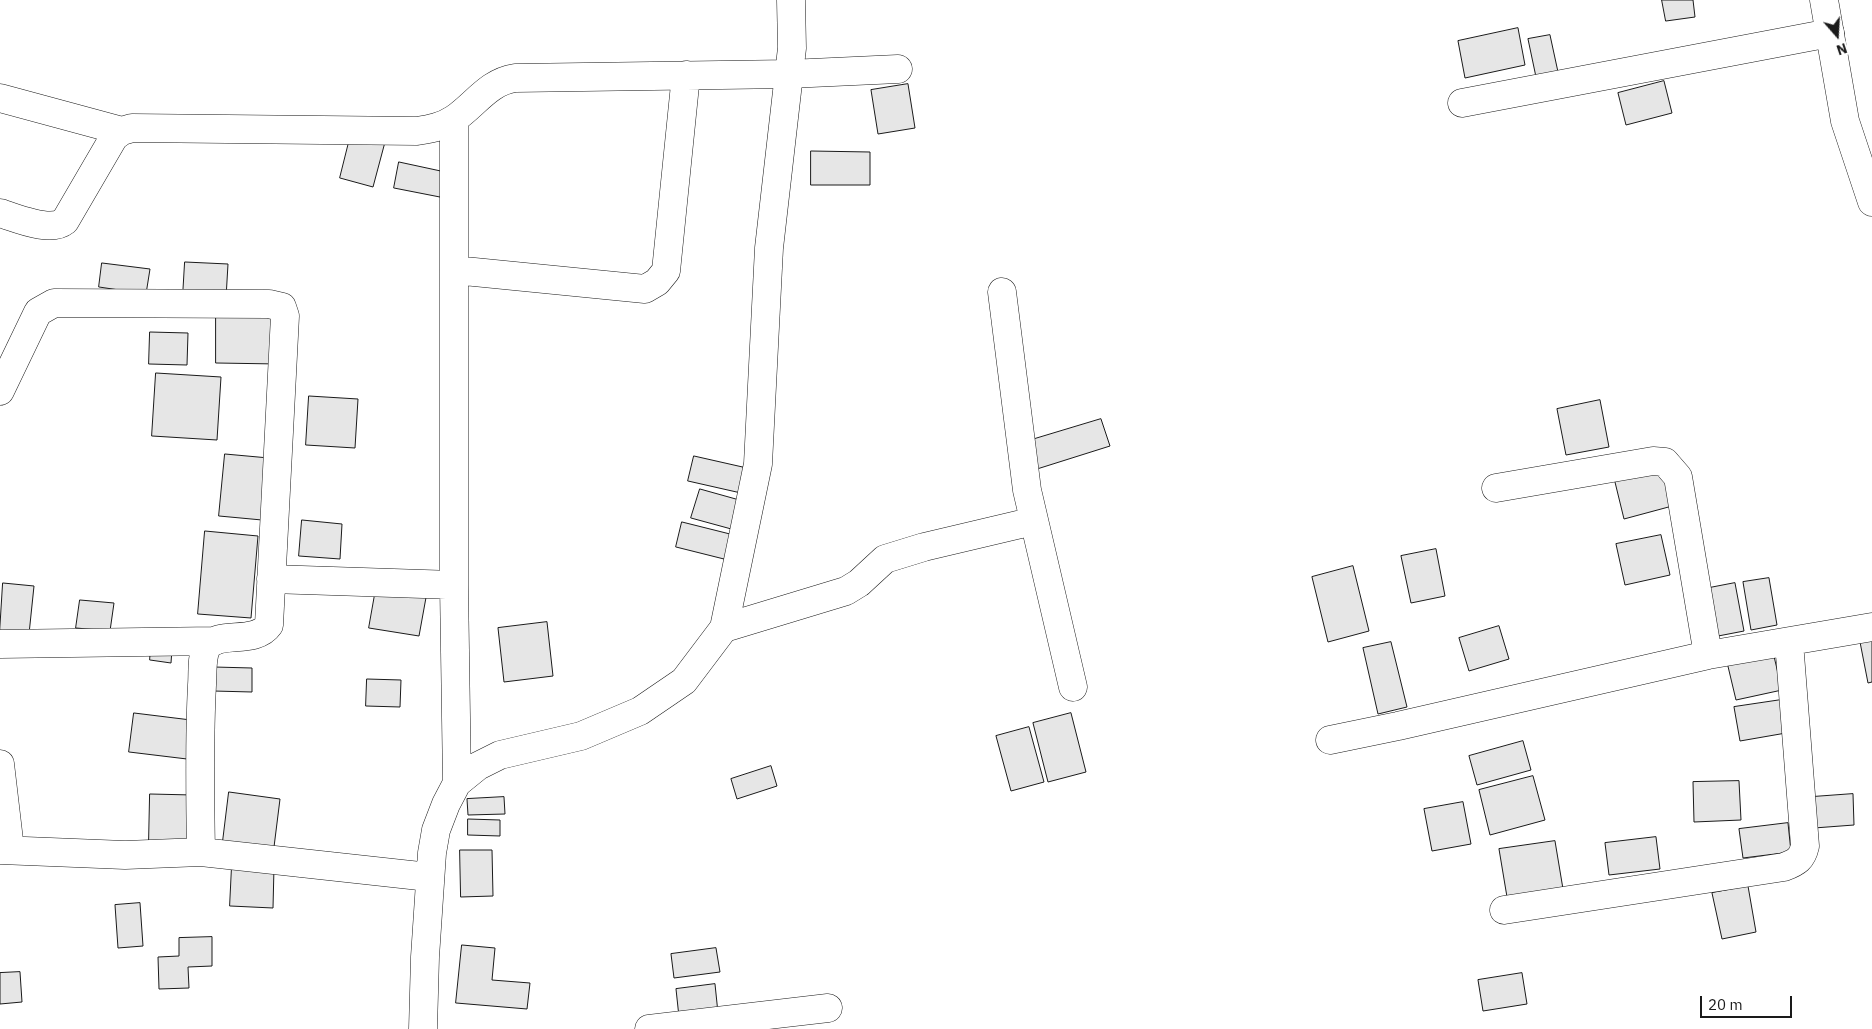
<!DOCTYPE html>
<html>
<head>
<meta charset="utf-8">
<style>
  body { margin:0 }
  #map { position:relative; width:1872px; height:1029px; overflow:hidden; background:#fff; font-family:"IBM Plex Sans",sans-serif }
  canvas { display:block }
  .north { position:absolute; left:1812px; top:10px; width:50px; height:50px; -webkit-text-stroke:4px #fff; paint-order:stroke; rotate:161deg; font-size:14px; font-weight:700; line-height:20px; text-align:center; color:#1a1a1a }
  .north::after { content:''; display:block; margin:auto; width:18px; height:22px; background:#1a1a1a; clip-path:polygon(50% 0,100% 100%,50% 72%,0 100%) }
  .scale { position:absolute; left:1700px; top:996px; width:92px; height:22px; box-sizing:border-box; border:2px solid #1a1a1a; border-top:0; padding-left:6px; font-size:15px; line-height:18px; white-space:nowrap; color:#1a1a1a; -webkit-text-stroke:4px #fff; paint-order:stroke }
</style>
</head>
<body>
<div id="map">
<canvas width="1872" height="1029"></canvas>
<div class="north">N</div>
<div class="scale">20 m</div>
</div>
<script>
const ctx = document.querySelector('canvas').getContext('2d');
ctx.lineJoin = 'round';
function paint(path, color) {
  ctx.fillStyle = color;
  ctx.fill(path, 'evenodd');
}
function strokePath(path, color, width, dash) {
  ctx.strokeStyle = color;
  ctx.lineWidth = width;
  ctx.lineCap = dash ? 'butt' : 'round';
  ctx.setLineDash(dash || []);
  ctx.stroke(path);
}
const building = new Path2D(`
  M1662 0H1693L1695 17 1666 21Z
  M1518 28 1525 65 1465 78 1458 41Z
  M1550 35 1558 72 1536 77 1528 39Z
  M1664 81 1672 113 1626 125 1618 93Z
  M908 84 915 128 878 134 871 90Z
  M351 134 385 142 373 187 340 178Z
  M811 151 870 152V185H811Z
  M399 162 450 173 445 198 394 188Z
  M185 262 228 264 226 298 183 296Z
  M102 263 150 269 146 294 99 287Z
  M216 314 279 315 278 364 216 363Z
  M150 332 188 333 187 365 149 364Z
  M156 373 221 377 217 440 152 436Z
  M309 396 358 399 355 448 306 445Z
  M1600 400 1609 447 1566 455 1557 409Z
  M1101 419 1110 446 1037 469 1028 441Z
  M225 454 269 458 262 520 219 516Z
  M694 456 747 468 741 493 688 481Z
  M1665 464 1676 505 1624 519 1614 478Z
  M700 489 743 501 735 530 691 518Z
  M302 520 342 524 340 559 299 556Z
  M682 522 734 535 728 560 676 547Z
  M205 531 258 536 251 618 198 614Z
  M1661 535 1670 575 1625 585 1616 544Z
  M1436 549 1445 596 1411 603 1401 556Z
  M1353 566 1369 631 1328 642 1312 577Z
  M1769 578 1777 625 1751 630 1743 582Z
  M3 583 34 586 29 634 0 631Z
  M377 583 427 592 419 636 369 628Z
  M1735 583 1744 631 1713 637 1704 589Z
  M80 600 114 603 110 631 76 628Z
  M547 622 553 676 504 682 498 628Z
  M1499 626 1509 659 1469 671 1459 638Z
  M1872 640V682L1868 683 1860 642Z
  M1391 642 1407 707 1378 714 1363 648Z
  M151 646 172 649 171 663 150 660Z
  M1772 648 1782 690 1736 700 1726 658Z
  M214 667 252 668V692L213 691Z
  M367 679 401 680 400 707 366 706Z
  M1781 700 1786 733 1740 741 1734 707Z
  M134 713 191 720 187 759 129 752Z
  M1071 713 1086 772 1048 782 1033 723Z
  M1029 727 1044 782 1011 791 996 736Z
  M1523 741 1531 770 1477 785 1469 756Z
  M771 766 777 786 737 799 731 779Z
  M1533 776 1545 820 1490 835 1479 790Z
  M1739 781 1741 820 1694 822 1693 782Z
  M229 792 280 799 274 847 223 841Z
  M150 794 193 795 192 841H149Z
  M1853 794 1854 825 1814 828 1812 797Z
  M504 797 505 814 468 815 467 799Z
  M1463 802 1471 844 1432 851 1424 809Z
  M468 819 500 820V836L468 835Z
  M1788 823 1791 852 1743 858 1739 829Z
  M1656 837 1660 869 1609 875 1605 843Z
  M1555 841 1564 895 1508 903 1499 849Z
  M460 850H492L493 896 461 897Z
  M232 865 274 867 273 908 230 906Z
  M1748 886 1756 932 1722 939 1712 893Z
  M140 903 143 946 118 948 115 905Z
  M212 937V966L188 967 189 988 159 989 158 957 179 956V938Z
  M462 945 495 948 492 980 530 983 527 1009 456 1003Z
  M716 948 720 972 674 978 671 954Z
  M20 972 22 1002 0 1004V973Z
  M1522 973 1527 1004 1483 1011 1478 980Z
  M715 984 718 1013 679 1017 676 989Z`);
const street = new Path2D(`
  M0 98 122 131
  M1462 103 1830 33
  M454 119V585L457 783
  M0 213C17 218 50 233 65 221L114 137 122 131 132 128 417 131C430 129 442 127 454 119 475 105 488 82 515 78L789 74 898 69
  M454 270 645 289 657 282 666 271 686 75
  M1002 292 1027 490 1073 687
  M0 391 38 312 54 303 269 304 282 307 285 316 269 625C255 645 218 630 207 647 201 657 203 673 202 685 199 740 200 796 201 852
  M1496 488 1653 461 1665 462 1678 477 1708 655
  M271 579 454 585
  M724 628 846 591 859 583 885 559 924 547 1034 521
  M0 644 215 641
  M1330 740 1398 726 1708 655 1872 627
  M0 764 10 849
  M0 850 125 855 201 852 429 877
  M1504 910 1784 867C1797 862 1802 859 1805 846L1789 642
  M423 1029 425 957 432 853 436 830 446 804 457 783 478 766 500 755 581 736 640 711 684 681 724 628 758 464 769 248 792 48 791 0
  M649 1029 828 1008`);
const secondary = new Path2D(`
  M1824 0 1845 121 1872 202`);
paint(building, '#e6e6e6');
strokePath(building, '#1a1a1a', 1);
strokePath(street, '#1a1a1a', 29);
strokePath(secondary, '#1a1a1a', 29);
strokePath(street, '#fff', 28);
strokePath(secondary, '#fff', 28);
</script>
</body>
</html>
